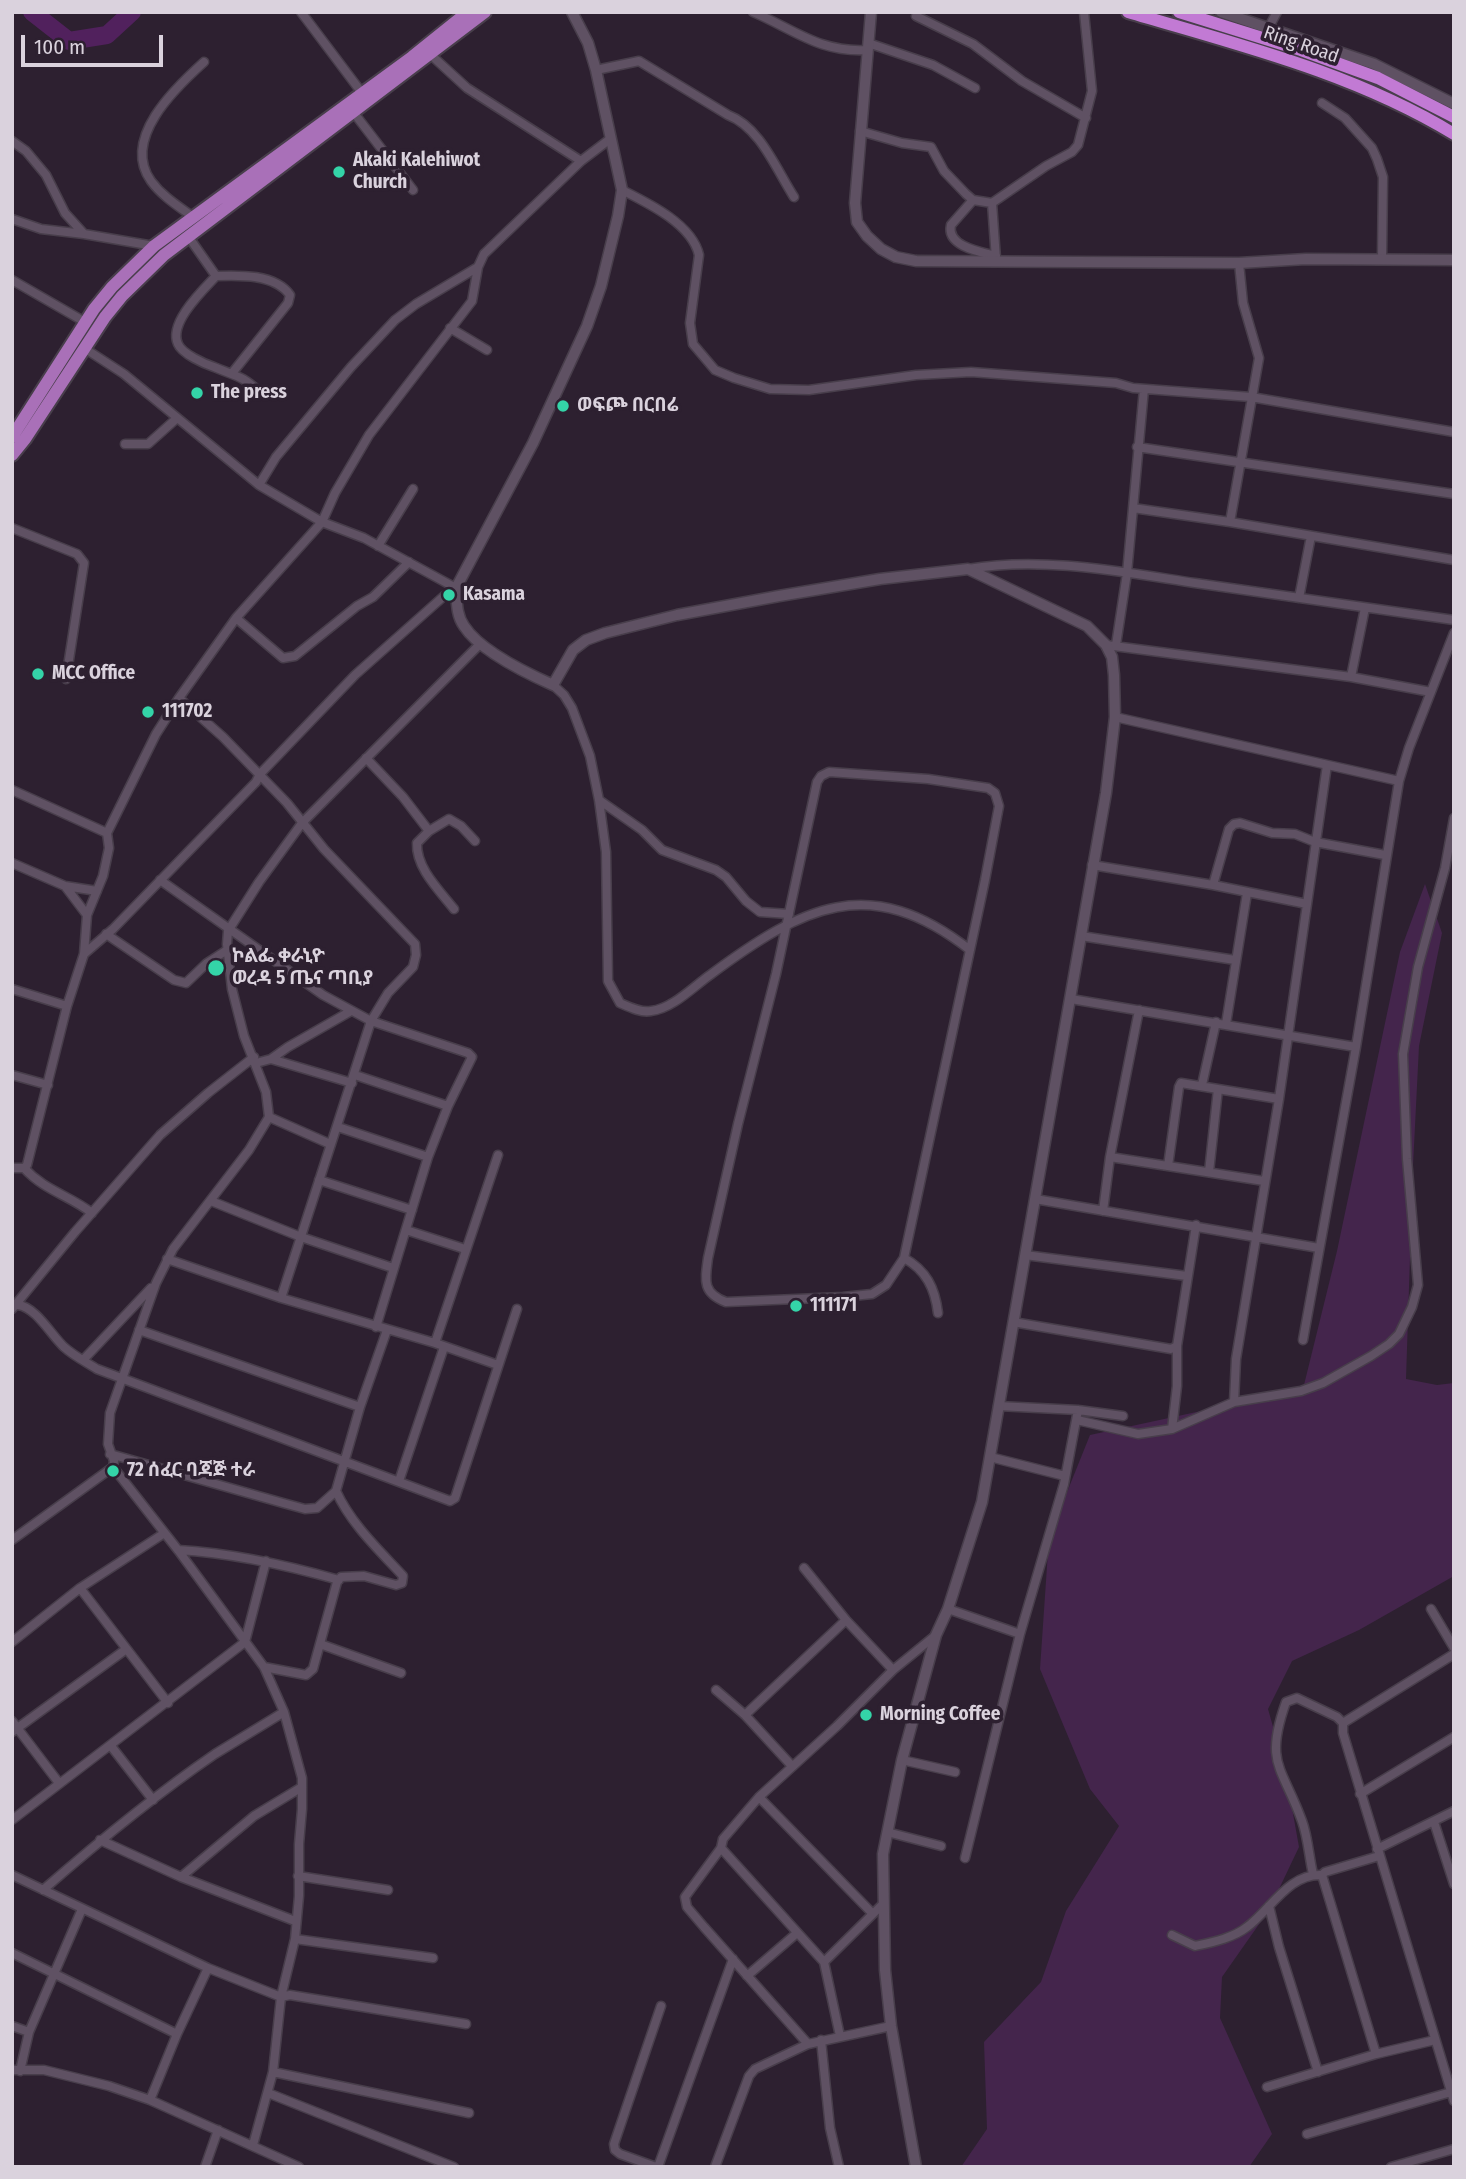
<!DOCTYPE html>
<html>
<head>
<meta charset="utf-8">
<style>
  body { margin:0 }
  #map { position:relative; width:1466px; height:2179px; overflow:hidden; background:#2d2030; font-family:"Fira Sans Condensed",sans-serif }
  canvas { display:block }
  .frame { position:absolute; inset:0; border:14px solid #dad2dd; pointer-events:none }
  .scale { position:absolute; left:21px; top:35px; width:142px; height:32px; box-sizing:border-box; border:4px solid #dad2dd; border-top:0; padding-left:9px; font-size:21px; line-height:24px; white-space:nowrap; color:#dad2dd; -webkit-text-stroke:5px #2d2030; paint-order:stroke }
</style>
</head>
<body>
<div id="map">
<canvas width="1466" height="2179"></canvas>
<div class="frame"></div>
<div class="scale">100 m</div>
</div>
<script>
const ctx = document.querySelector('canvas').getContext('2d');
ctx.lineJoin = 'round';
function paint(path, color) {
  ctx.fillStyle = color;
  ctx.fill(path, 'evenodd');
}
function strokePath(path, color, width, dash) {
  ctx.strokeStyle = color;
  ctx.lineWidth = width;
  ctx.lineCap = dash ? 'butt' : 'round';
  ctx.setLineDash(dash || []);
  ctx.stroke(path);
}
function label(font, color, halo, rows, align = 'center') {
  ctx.font = font + ' "Fira Sans Condensed","Noto Sans Ethiopic",sans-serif';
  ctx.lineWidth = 7;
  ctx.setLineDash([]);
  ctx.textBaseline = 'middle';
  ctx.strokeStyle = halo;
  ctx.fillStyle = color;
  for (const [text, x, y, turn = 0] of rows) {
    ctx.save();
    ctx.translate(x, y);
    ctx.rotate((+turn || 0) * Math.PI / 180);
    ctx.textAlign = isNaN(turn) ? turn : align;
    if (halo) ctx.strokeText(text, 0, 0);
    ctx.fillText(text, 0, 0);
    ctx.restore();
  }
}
const green = new Path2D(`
  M1425 884 1442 933 1419 1046 1413 1166 1406 1379 1437 1385 1454 1383V1576L1359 1630 1292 1661 1268 1709 1285 1769 1299 1847 1269 1910 1222 1977 1220 2018 1272 2134 1249 2167H961L987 2129 984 2042 1041 1982 1066 1911 1119 1826 1090 1789 1040 1669 1049 1537 1090 1435 1303 1389 1337 1251 1400 952Z`);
const river = new Path2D(`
  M32 12 69 41 107 35 132 12`);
const minor = new Path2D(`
  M301 12 362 93
  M753 12C795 30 820 53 868 50
  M916 16 973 44 1022 81 1086 118
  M1269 27 1277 12
  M868 43 933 65 975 88
  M431 55 467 88 581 161
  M596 70 639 61 728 115C760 127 776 169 794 197
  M1322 103 1345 118 1372 148 1377 159 1383 177 1382 258
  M354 113 413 190
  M860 131 902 143 931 147 944 171 966 194 973 200 992 203 1046 166 1072 152 1078 145 1092 91 1084 12
  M12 141 26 151 46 175 65 213 84 234 154 246
  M622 190C648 203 692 224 699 255L690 323 693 344 715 370 734 378 770 389 809 390 916 375 971 372 1116 383 1133 388 1251 397 1454 432
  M973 200 951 225C946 246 980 252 996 256
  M992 203 996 259
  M193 217C178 206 162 196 151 181 121 139 175 88 204 62
  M12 219 41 229 84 234
  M188 236 216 276
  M12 280 85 322
  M450 328 487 350
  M233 372 288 303 290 295C275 274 240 275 216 276 203 290 168 323 178 344 182 354 205 364 214 367 238 377 241 375 261 393
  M125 444H148L176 419
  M1137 447 1454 494
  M259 485 276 457 351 367 395 320 416 304 478 267
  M1133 508 1230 522 1454 560
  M1230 522 1259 358 1243 303 1239 263
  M12 528 77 554 84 563 66 679
  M378 546 413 489
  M968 569C1042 556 1122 572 1195 583 1282 595 1368 608 1454 620
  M1299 598 1311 536
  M236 618 283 658 295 656 357 606 373 597 409 562
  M1106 645 1351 677 1431 692
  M1116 645 1127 573 1144 389
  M1351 677 1365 608
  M553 685 564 695 572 708 590 756 599 800 606 852 608 981 620 1003C629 1007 641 1013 651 1011 672 1009 693 987 710 975 802 907 869 871 970 950
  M179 698 223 737 287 803 324 849 415 944 416 955 413 967 388 993 371 1021 281 1298
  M1115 717 1399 781
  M366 758 403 797 429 831
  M829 772 928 779 988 788 995 793 999 806 985 880 904 1258 886 1285 872 1294 843 1297 726 1302C702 1293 705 1280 708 1258L738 1124 776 974 817 782 821 776Z
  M12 790 107 833
  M599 800 642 830 662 850 716 870 726 877 746 901 760 912 789 914
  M12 863 65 886 97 891
  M1092 865 1213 885 1307 904
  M160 880 323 995 371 1021 468 1053 472 1057 448 1106 428 1157 376 1327
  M1213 885 1229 829 1234 824 1240 823 1272 833 1295 834 1315 842 1385 855
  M65 886 87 915
  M454 909C439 890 416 868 417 843L429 831 449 819 461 826 475 841
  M106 934 174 980 186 983 207 963 227 950
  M1081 936 1235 960
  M84 954 113 929 256 782 260 774 355 675 444 596 456 588 364 538 322 522 259 485 124 374 84 348
  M12 989 67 1006
  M1071 999 1356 1047
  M1226 1024 1247 893
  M271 1059 352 1083
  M256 1063 271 1059 288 1047 351 1011
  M12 1075 48 1085
  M355 1075 448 1106
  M1202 1085 1216 1022
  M269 1117 330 1144
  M338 1127 428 1157
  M1110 1157 1264 1181
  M1168 1166 1179 1087 1181 1083 1279 1099
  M12 1168H24
  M24 1168 27 1165 67 1006 84 954 87 915 103 876 109 848 107 833 156 734 179 698 236 618 322 522 335 493 369 435 472 301 478 267 484 254 581 161 610 139
  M24 1168C45 1191 69 1195 92 1213
  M1209 1172 1218 1089
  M319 1180 412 1210
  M1035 1199 1319 1248
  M211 1201 301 1237 393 1268
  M1103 1211 1110 1157 1139 1010
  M406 1230 465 1249
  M1025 1255 1187 1276
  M904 1258C926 1270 935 1288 938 1313
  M167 1259 281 1298 435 1343 498 1365
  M18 1305C36 1307 51 1335 64 1347 74 1356 86 1362 97 1369L450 1501 455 1498 517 1309
  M12 1309 75 1232 160 1135 208 1093 254 1057
  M1013 1322 1171 1349 1177 1346
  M139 1330 360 1407
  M1303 1340 1356 1047 1399 781 1409 748 1454 633
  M435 1343 498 1155
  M84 1359 151 1288
  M1234 1402 1236 1359 1279 1099 1327 765
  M998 1406 1078 1410 1123 1416
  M1077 1420 1138 1434 1172 1429 1234 1402 1301 1391 1323 1383 1371 1356 1389 1344 1399 1334 1412 1307 1418 1285 1407 1159 1403 1054 1418 967 1445 868 1454 818
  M1172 1429 1177 1386V1346L1196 1225
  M110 1454 283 1503 305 1509 317 1508 336 1491 360 1407 387 1330
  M990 1457 1065 1476
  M399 1481 444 1347
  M12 1540 113 1467
  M178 1550C233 1553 286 1565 339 1580
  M804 1568 846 1620 893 1670
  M80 1588 168 1703
  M948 1609 1020 1634
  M1431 1609 1454 1648
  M12 1642 80 1588 163 1534
  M320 1644 401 1673
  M264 1667 306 1675 313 1669 337 1582 341 1577 364 1576 396 1585 402 1583 403 1576C379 1550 351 1524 336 1491
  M716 1690 745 1715 792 1766
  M745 1715 846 1620
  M12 1721 59 1783
  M1343 1723 1454 1654
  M12 1732 125 1650
  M111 1746 153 1800
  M902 1760 955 1772
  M1360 1794 1454 1737
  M759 1797 872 1913
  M12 1820 245 1642 266 1561
  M1434 1822 1454 1884
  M887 1832 941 1846
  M100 1840 181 1877 295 1921
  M721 1848 824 1962 840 2036
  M1377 1849 1454 1811
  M965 1858 1020 1634 1064 1484 1078 1410
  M1313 1874C1309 1857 1308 1837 1302 1821 1282 1766 1264 1764 1286 1702L1297 1698 1337 1717 1343 1723V1733L1454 2101
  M12 1875 208 1968 281 1997 290 1995 466 2024
  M1322 1875 1376 2054
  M298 1876 388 1890
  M181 1877 254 1816 302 1787
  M43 1890C98 1842 155 1795 215 1754 238 1740 261 1726 284 1712
  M1269 1906 1279 1947 1318 2072
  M1172 1935 1195 1946C1213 1942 1233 1938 1247 1927 1271 1909 1289 1873 1322 1875L1325 1872 1379 1856
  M295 1939 433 1958
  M12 1953 177 2034
  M824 1962 883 1904
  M747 1976 797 1933
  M12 2026 29 2032
  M821 2040 830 2128 839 2167
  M808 2044 704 1927 687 1907 685 1897 721 1848 723 1839 759 1797 837 1726 893 1670 936 1635
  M12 2070H44L109 2086 150 2100 299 2167
  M20 2071 29 2032 82 1909
  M273 2072 469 2113
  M1267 2087 1376 2054 1435 2040
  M268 2093 454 2167
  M150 2100 177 2034 208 1968
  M1307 2134 1451 2092
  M253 2145 273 2072 281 1997 295 1939 299 1896V1844L302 1809V1778L284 1712 264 1667 178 1550 113 1467 114 1461 108 1444 110 1413 156 1283 173 1249 249 1150 269 1117 266 1092 244 1036 232 989 227 944 228 931 259 882 302 823 480 644
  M205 2167 218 2130
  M656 2167 620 2154 615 2150 614 2144 661 2006
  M658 2167 733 1959
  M715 2167 749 2076 755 2069 808 2044 891 2026
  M1391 2167 1454 2149`);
const tertiary = new Path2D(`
  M572 12 588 43 596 70 622 190 618 216 601 286 587 326 533 443 456 588C457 601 456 615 464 626 480 651 526 673 553 685L573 650 586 640 605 633 677 615 779 596 880 579 968 569 1087 626 1106 645 1112 657 1114 675 1115 717 1106 793 982 1502 948 1609 936 1635 902 1760 883 1854 885 1970 891 2026 916 2167
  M871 12 855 203 857 222 867 236 881 249 896 257 916 261 1239 263 1306 259 1454 260
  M1221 12 1374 64 1454 104`);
const primary = new Path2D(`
  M12 437 94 309 112 287 154 246 412 57 468 12
  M12 455 25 439 105 317 122 296 164 255 485 12`);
const trunk = new Path2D(`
  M1128 12C1239 45 1354 73 1454 134
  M1179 12 1301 50 1378 78 1454 117`);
const markers = [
  [339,172,7,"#34d4a8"],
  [197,393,7,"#34d4a8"],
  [563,406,7,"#34d4a8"],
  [449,595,7,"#34d4a8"],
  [38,674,7,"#34d4a8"],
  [148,712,7,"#34d4a8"],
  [216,968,9,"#34d4a8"],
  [796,1306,7,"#34d4a8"],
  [113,1471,7,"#34d4a8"],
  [866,1715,7,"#34d4a8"]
];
const streetNames = [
  ["Ring Road",1301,45,19]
];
const poiNames = [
  ["Akaki Kalehiwot",353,161],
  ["Church",353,183],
  ["The press",211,393],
  ["ወፍጮ በርበሬ",577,406],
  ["Kasama",463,595],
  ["MCC Office",52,674],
  ["111702",162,712],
  ["ኮልፌ ቀራኒዮ",232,957],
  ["ወረዳ 5 ጤና ጣቢያ",232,979],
  ["111171",810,1306],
  ["72 ሰፈር ባጃጅ ተራ",127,1471],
  ["Morning Coffee",880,1715]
];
paint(green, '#44254c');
strokePath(river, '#51215d', 18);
strokePath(minor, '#483e4b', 11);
strokePath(tertiary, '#483e4b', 13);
strokePath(primary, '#483e4b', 16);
strokePath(trunk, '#483e4b', 16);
strokePath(minor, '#5f5163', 8);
strokePath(tertiary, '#5f5163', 10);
strokePath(primary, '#a970b8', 12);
strokePath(trunk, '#c27ad4', 12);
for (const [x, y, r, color] of markers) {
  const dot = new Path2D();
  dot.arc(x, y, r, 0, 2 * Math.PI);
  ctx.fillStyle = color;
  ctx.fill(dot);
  strokePath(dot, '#2d2030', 2.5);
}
label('19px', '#dad2dd', '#2d2030', streetNames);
label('bold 19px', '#dad2dd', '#2d2030', poiNames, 'left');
</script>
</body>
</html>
